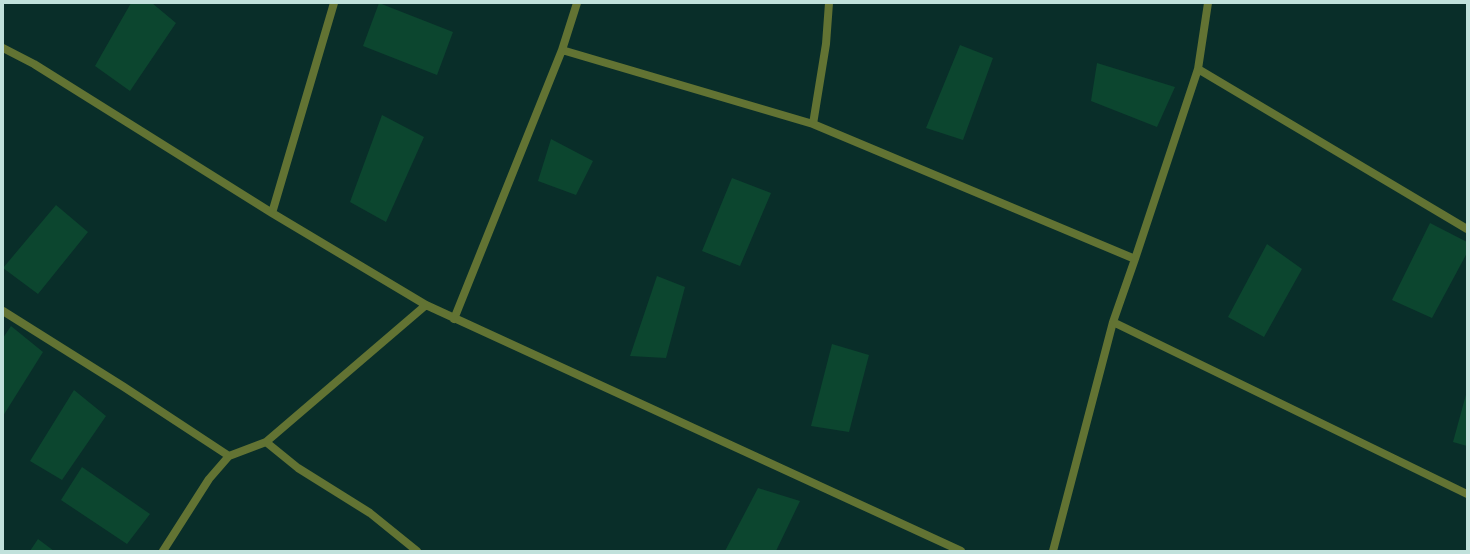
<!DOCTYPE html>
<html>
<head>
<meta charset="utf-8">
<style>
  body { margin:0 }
  #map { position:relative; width:1470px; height:554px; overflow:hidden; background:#092e29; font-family:"Crimson Pro",serif }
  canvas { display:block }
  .frame { position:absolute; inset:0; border:4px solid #c1e1db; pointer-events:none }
</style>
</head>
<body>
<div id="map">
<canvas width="1470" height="554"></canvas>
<div class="frame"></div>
</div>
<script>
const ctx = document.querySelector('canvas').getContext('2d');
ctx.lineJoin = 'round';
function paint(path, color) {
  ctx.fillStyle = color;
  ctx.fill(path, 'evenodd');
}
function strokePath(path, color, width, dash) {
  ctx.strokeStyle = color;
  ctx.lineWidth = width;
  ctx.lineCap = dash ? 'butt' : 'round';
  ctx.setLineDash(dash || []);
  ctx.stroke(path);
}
const building = new Path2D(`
  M131 3H152L176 23 130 91 95 66Z
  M379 3 453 32 437 75 363 46Z
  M960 45 993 58 963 140 926 128Z
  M1097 63 1175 87 1157 127 1091 101Z
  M382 115 424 137 386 222 350 202Z
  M551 139 593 161 576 195 538 181Z
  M732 178 771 193 740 266 702 251Z
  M56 205 88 232 38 294 3 268Z
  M1430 223 1467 242V253L1432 318 1392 300Z
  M1267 244 1302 269 1264 337 1228 317Z
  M657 276 685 287 666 358 630 356Z
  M11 326 43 352 3 416V338Z
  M832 344 869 355 849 432 811 426Z
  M74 390 106 416 62 480 30 461Z
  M1467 391V446L1453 442Z
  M82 467 150 514 127 544 61 500Z
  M758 488 800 501 776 551H725Z
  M38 539 54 551H30Z`);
const street = new Path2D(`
  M3 48 34 64 272 213 426 305 961 551
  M562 50 813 124 1135 259
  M1198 69 1467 229
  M813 124 826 44 829 3
  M272 213 334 3
  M3 311 124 387 229 456
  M454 319 562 50 577 3
  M1113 322 1467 494
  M266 442 298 468 370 513 417 551
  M163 551 209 479 229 456 266 442 426 305
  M1053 551 1113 322 1135 259 1198 69 1208 3`);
paint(building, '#0c462f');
strokePath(street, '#627333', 8);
</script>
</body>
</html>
